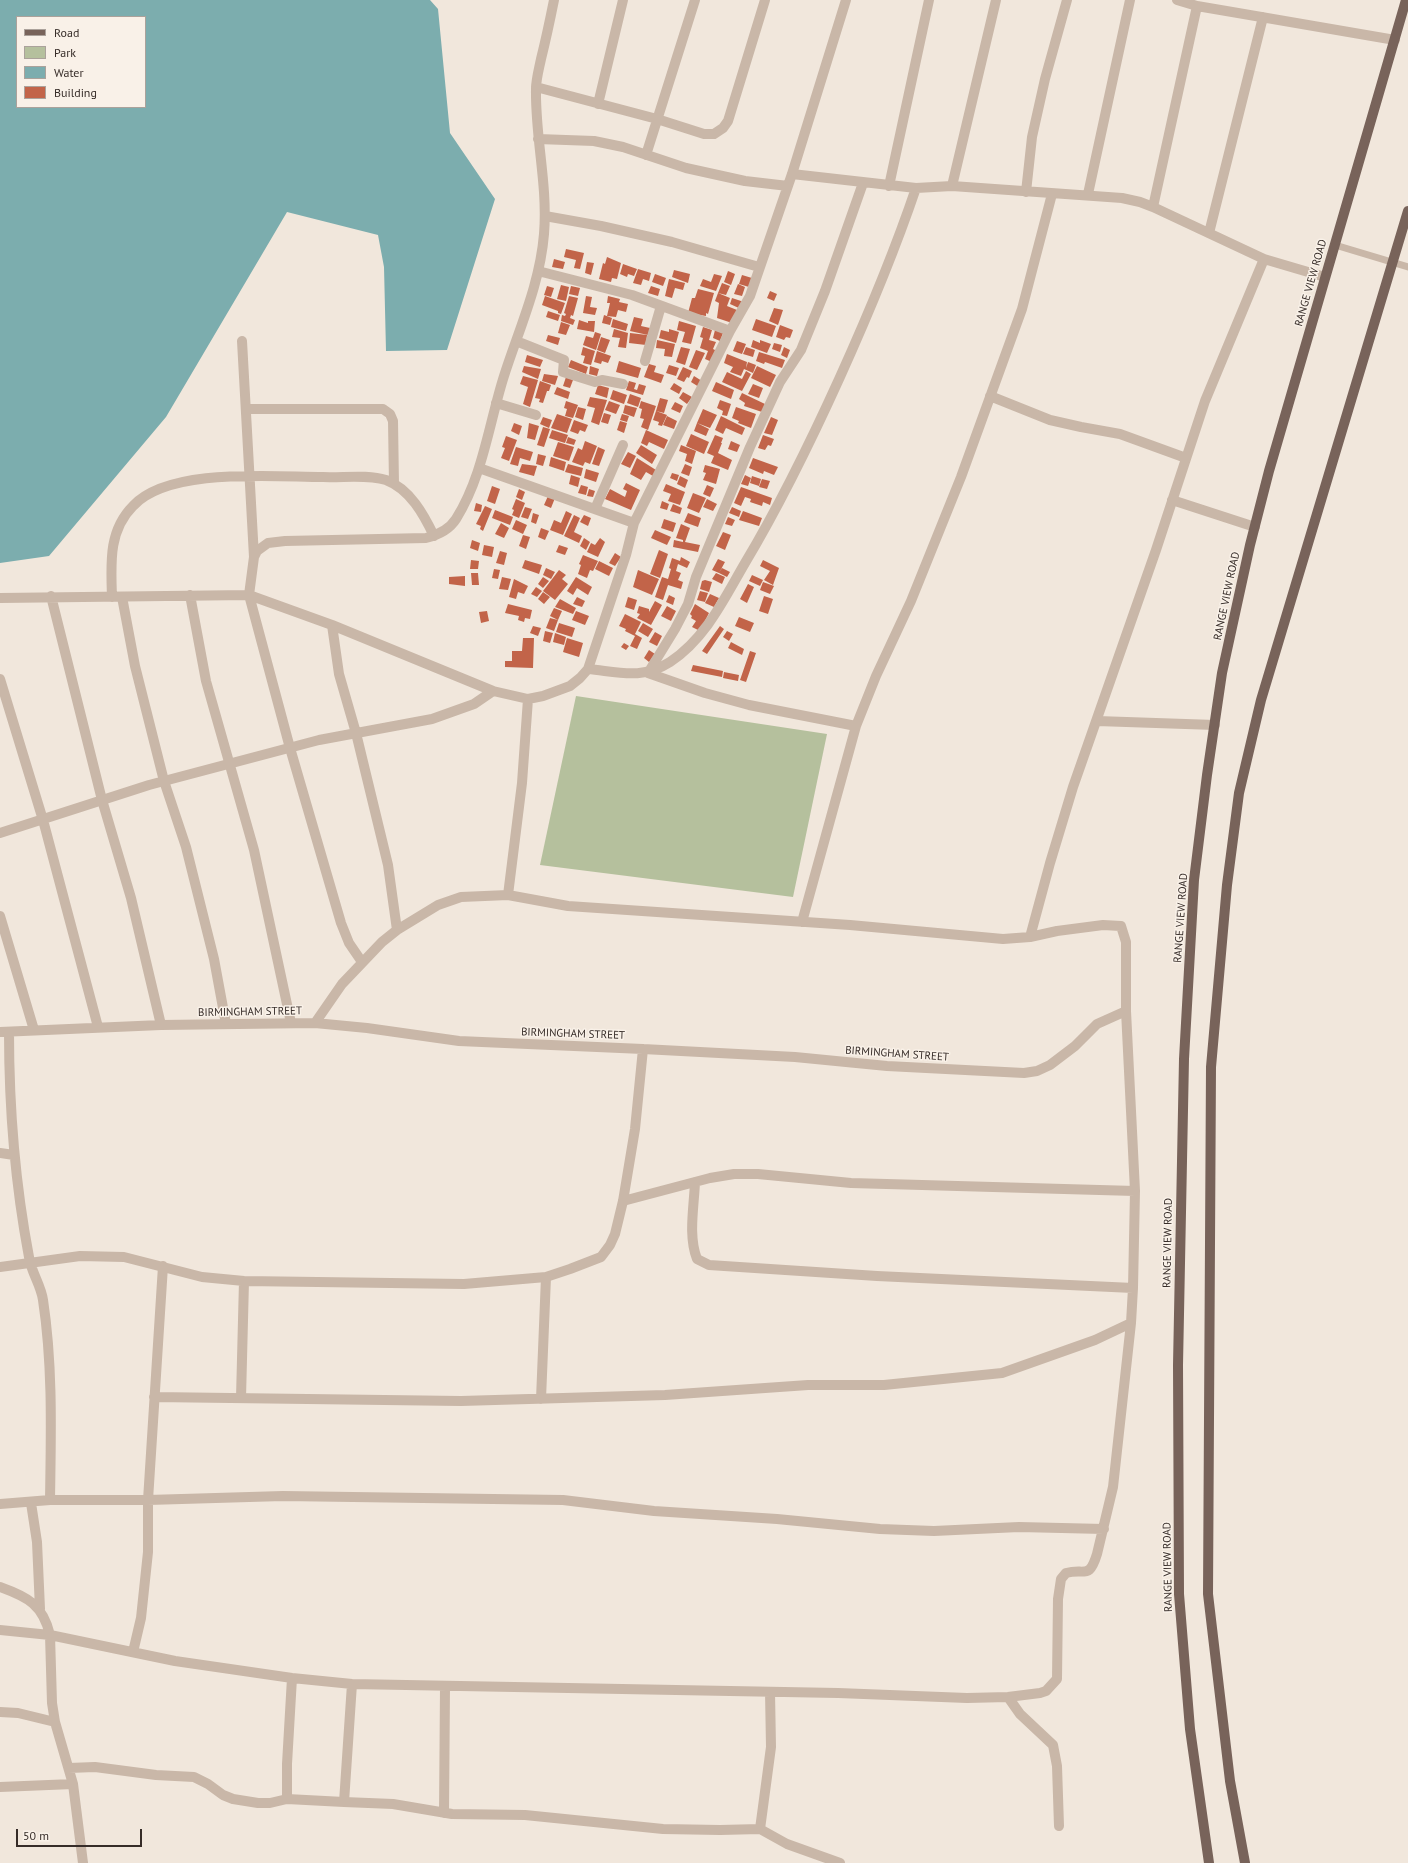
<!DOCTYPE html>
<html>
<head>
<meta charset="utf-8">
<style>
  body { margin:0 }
  #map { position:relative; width:1408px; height:1863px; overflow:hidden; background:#f1e7dc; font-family:"PT Sans",sans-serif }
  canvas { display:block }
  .legend { position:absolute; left:16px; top:16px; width:130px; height:92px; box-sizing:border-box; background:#f9f1e8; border:1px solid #aba29b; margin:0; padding:5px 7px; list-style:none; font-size:12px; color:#362c28 }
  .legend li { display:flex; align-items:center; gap:8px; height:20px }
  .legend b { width:20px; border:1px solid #aba29b }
  .scale { position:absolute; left:16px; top:1829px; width:126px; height:18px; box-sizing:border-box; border:2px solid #362c28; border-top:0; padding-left:5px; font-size:12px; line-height:14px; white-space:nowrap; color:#362c28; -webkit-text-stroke:3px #f9f1e8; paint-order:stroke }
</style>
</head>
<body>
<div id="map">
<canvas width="1408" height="1863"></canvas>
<ul class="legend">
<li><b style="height:5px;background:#78635a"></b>Road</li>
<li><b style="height:11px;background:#b5c09d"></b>Park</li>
<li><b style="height:11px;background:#7cadae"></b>Water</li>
<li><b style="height:11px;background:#c26449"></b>Building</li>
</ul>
<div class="scale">50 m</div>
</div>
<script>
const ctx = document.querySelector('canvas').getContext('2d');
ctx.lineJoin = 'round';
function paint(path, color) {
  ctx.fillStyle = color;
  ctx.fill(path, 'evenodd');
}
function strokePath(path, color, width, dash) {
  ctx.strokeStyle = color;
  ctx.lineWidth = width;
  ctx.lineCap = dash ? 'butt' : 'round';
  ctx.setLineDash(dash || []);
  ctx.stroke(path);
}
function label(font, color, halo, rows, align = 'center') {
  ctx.font = font + ' "PT Sans",sans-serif';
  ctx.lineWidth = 3;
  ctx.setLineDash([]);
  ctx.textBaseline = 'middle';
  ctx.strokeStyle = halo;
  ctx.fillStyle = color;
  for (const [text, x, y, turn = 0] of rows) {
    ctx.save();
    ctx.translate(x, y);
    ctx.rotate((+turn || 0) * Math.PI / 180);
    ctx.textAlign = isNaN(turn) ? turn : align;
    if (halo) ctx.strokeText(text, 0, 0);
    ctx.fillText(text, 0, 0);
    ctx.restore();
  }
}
const green = new Path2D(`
  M576 696 827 734 793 897 540 865Z`);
const water = new Path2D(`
  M0 0H430L438 9 450 133 495 199 447 350 386 351 384 267 378 235 287 212 166 417 49 556 0 563ZM17 17H145V107H17Z`);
const building = new Path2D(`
  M566 249 584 253 580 269 574 268 576 260 564 257Z
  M607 257 621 263 617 279 612 278 611 282 599 279 603 263 605 264Z
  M554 259 565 262 563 269 552 267Z
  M587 262 594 263 591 275 585 273Z
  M623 264 637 269 634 276 628 274 627 277 620 274Z
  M638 269 651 273 649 281 643 279 641 285 633 283Z
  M674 270 690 274 688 283 672 277Z
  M728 271 735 274 731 285 724 282Z
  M655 274 666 278 663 286 652 282Z
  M714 274 722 276 716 291 700 286 703 279 711 282Z
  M742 275 752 278 749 287 739 284Z
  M669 279 685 283 683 290 675 288 672 298 665 296Z
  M722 283 730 286 726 295 718 293Z
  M738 284 745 287 742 296 734 294Z
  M561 285 569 287 566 301 557 299Z
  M547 286 554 288 551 297 544 295Z
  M571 286 580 288 578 296 569 294Z
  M651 286 660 289 658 296 648 293Z
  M698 289 714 293 708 314 706 313V316L688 313 692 298H695Z
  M770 291 777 294 774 301 767 298Z
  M718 293 730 298 727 306 737 310 732 323 717 318 719 303 715 301Z
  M545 296 565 303 561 314 558 313V311L542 305Z
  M569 296 578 298 573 316 571 315 570 318 575 320 573 325 561 321 562 315 565 316 566 314 564 313Z
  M586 296 592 297 590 307 597 308 595 315 583 313Z
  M608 296 620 299 619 302 628 304 626 312 618 310 616 317 607 316 610 303H607Z
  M732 298 744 302 741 309 730 304Z
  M774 308 783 310 778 325 769 321Z
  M548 311 560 315 558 321 546 317Z
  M604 315 612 318 610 325 602 323Z
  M634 317 643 319 641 326 650 328 648 335 630 331Z
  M613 319 628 324 626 331 611 327Z
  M756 319 776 326 772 337 752 330Z
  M579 320 588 323V321H595L594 332 577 329Z
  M679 321 696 326 691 344 682 342 685 332 677 330Z
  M561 322 570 325 566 335 558 333Z
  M780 325 793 330 790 338 786 337 784 340 776 337Z
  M703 327 712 330 709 340 716 342 713 349 717 351 712 362 705 359 708 351 700 348 703 338 700 337Z
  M614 329 628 333 626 348 618 347 620 338 612 337Z
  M669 329 679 332 676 343 659 338 661 330 669 332Z
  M715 330 723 333 720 341 713 338Z
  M595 332 601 334 596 350 583 345 586 336 593 338Z
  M630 333 647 335 646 345 629 343Z
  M548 335 560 338 558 345 546 341Z
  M601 337 610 340 605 353 597 350Z
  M657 340 675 344 672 357 664 356 665 349 656 348Z
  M753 340 760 343V340L771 344 767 353 751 347Z
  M737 341 746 344 742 354 733 351Z
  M774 343 782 345 780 352 772 349Z
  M583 347 595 351 591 365 583 363 585 356 581 355Z
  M681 347 690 349 685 365 676 362Z
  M746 347 755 350 753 357 743 354Z
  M784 347 790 350 787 358 781 355Z
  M696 350 705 353 697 370 689 367Z
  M597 351 611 356 608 363 602 361 601 364 594 362Z
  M759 352 785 360 782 368 765 362 764 364 756 361Z
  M727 354 747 362 746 368 748 362 756 365 753 373 744 369 741 376 730 372 733 367 724 363Z
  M527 355 543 360 540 367 525 362Z
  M571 360 588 367 586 374 568 367Z
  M619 361 641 368 638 378 616 372Z
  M649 364 656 366 654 372 664 375 661 383 644 377Z
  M669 365 679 368 676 376 666 373Z
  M524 366 541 369 538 379 522 372Z
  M590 366 599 369 597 376 589 374Z
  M757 366 776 375 770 387 751 378Z
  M683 367 692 371 689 378 687 377 684 382 677 379Z
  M746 371 751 374 742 391 722 382 727 372 742 379Z
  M544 374 558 376 555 385 542 381Z
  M523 376 538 380 530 407 523 404 528 387 520 384Z
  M694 376 702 381 699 387 691 382Z
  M566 377 573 380 570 388 563 386Z
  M540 381 551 385 549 391H547L543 403 539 402 540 399 535 398Z
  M629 381 636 383 634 389 637 390 639 384 646 386 643 395 626 390Z
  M716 382 734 390 731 399 712 391Z
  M674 383 682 388 679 394 670 389Z
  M753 384 763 388 759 398 748 394Z
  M598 385 609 388 607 398 595 394Z
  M557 387 570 392 568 399 554 394Z
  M613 390 627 395 624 404 610 399Z
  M683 392 692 397 687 404 679 398Z
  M742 393 765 404 762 412 744 406 745 403 739 399Z
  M630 394 641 398 638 407 627 403Z
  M590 397 607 400 599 425 591 422 595 408 587 406Z
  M660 398 668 400 664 413 656 411Z
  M720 400 731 404 727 416 722 415 723 411 717 408Z
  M566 401 578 405 573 418 565 416 567 409 564 408Z
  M609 401 620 405 616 414 605 410Z
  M641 401 656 406 648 430 641 427 644 419 640 418 642 409 639 408Z
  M675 402 683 406 680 413 671 409Z
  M625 405 637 408 634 417 623 413Z
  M578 407 586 409 583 420 575 417Z
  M736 407 756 414 751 428 738 423 739 421 732 418Z
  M703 409 717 415 710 428 697 423Z
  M656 411 667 415 662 426 658 425 659 422 653 420Z
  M604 413 611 415 608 424 601 422Z
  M557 414 572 419 567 433 551 428Z
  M622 414 629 416 627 422 620 420Z
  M667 416 677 421 674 429 663 425Z
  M721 416 745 428 742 435 726 428 723 434 715 430Z
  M543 417 552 420 549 428 540 424Z
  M771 417 778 420 772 435 764 433Z
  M574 420 588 425 585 432 580 430 578 434 570 431Z
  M620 421 627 423 624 433 617 430Z
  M514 423 522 426 519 435 511 431Z
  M529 423 539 426 535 440 527 438Z
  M697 423 709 429 706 436 694 431Z
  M543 427 550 429 544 447 537 445Z
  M552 430 568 435 565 443 549 438Z
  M646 430 668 440 664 449 649 442 647 446 641 443Z
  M691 434 709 442 704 454 686 446Z
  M715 435 723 438 721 443H722L718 453 732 460 728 470 711 463 714 456 707 453Z
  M763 435 774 439 771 446 768 445 765 450 758 448Z
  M506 436 517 440 509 461 501 458 505 448 502 447Z
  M568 437 576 440 574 445 566 443Z
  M585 441 597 446 590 464 585 462 583 466 572 462 578 448 582 450Z
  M731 441 740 445 737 452 728 449Z
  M558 442 574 447 569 461 553 456Z
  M641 445 657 455 652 464 636 453Z
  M681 445 696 451 692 464 685 461 687 454 679 451Z
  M516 447 533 452 530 461 520 458 518 466 510 464Z
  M598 447 605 450 599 466 592 464Z
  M628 452 636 456 630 468 621 464Z
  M538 454 546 456 543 466 536 464Z
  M551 457 566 462 564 471 549 466Z
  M637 458 656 470 653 476 646 472 641 480 630 474Z
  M753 458 778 467 774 475 764 471 763 474 749 468Z
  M522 464 537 466 534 476 519 472Z
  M568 464 583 468 581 476 565 472Z
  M685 464 692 467 689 476 681 473Z
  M705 465 720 469 716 484 703 480 706 473 703 472Z
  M586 469 599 473 596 482 584 478Z
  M672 473 679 475 677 481 670 478Z
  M571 475 580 478 578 487 569 484Z
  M745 475 751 478 748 486 741 484Z
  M680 476 688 480 685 488 677 484Z
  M752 476 761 479 759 486 750 483Z
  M762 479 770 481 767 489 759 487Z
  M626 483 640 490 631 510 605 499 610 489 625 497 627 491 623 489Z
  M666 484 685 492 680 505 668 501 671 494 663 491Z
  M581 485 588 487 586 495 578 493Z
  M707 485 714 488 710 497 703 494Z
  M492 486 500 489 495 504 487 501Z
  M741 487 772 498 770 505 763 502 762 506 750 502 751 499 745 497 741 506 734 503Z
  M519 489 525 492 522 500 516 497Z
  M589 489 595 491 593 497 587 496Z
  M693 493 706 498 699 513 687 508Z
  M548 496 555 498 551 508 544 505Z
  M516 499 525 503 519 518 512 515 514 510 512 509Z
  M707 499 717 504 713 511 703 507Z
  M662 501 669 504 667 510 660 508Z
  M476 503 482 505 481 512 474 511Z
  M673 504 682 508 680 514 670 511Z
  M485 506 492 509 483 531 480 529 481 526 476 524Z
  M525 507 532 509 528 519 521 517Z
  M732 507 741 511 739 517 729 513Z
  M495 510 513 517 510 525 492 518Z
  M566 511 572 514 563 535 550 530 554 520 561 523Z
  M743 511 762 518 759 526 739 520Z
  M533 513 539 515 536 524 531 522Z
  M688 513 701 518 698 527 684 522Z
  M574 515 580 518 574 532 582 536 579 543 564 536Z
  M584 515 591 518 588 526 580 522Z
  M728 517 735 520 732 526 725 524Z
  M664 519 676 523 673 532 661 528Z
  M516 520 527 525 523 534 512 529Z
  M501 523 509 528 504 538 495 534Z
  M681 524 690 528 685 542 700 545 698 552 673 547 674 540 683 542V540L676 538Z
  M541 528 549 531 545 540 538 537Z
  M655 530 671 537 667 545 651 538Z
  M723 532 731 535 725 550 716 546Z
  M523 535 530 537 526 549 519 546Z
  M584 538 590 542 586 550 580 546Z
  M600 538 605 542 598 557 587 552 591 543 595 545Z
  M472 540 480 543 478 551 470 548Z
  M484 545 494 547 492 557 482 555Z
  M559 545 568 548 565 555 556 552Z
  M659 550 668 554 660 578 650 574Z
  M500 551 507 553 504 565 496 563Z
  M615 553 621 557 615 566 609 563Z
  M583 555 598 561 593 571 590 570 587 578 578 574 581 565 579 564Z
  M681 557 690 562 687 568 678 564 676 571 681 573 678 580 683 582 681 589 668 585 663 600 655 597 662 577 668 579 671 569 669 568 672 558 680 561Z
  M718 559 725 562 719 573 712 570Z
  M471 560 479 561 478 569H470Z
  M525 560 542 565 539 574 522 568Z
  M763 560 779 568 773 585 764 580 770 571 760 566Z
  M599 561 613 568 609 576 595 569Z
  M546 568 555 572 551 579 543 575Z
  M722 568 730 572 727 577 719 573Z
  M494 569 500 570 498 579 492 578Z
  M559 570 566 575 562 579 568 584 555 600 543 591Z
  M638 570 659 579 652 595 633 587Z
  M471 573H478L479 585H472Z
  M716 573 725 577 722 584 712 579Z
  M752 575 763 580 760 586 749 581Z
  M465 576V586L449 584V577Z
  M502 577 511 579 508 590 499 589Z
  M543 577 549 581 543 588 538 584Z
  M576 577 592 587 588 595 577 588 573 595 567 591Z
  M514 579 528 586 524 594 518 592 516 599 509 597Z
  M705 580 712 582 709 592 700 589 702 581Z
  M763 582 774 586 770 594 760 590Z
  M748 584 754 587 747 603 740 599Z
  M536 587 542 591 537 597 531 594Z
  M700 591 708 593 705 602 697 600Z
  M543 592 550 597 544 604 538 599Z
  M710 594 719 598 714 607 705 603Z
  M669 595 675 598 673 605 666 602Z
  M764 596 773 599 768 614 759 611Z
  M577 597 585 601 582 607 573 604Z
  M628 597 637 600 634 610 625 607Z
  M560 599 576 608 573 614 555 607Z
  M655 601 662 605 651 625 637 618 640 614 637 613 639 606 649 609V612Z
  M508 604 532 610 530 619 525 618 524 622 518 620 519 616 505 613Z
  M695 604 709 613 700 631 692 627 696 621 691 618 692 616 690 614Z
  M667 606 676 611 671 621 661 616Z
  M554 608 562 611 558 620 550 616Z
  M487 611 489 621 481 623 479 612Z
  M576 611 589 616 585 625 572 620Z
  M625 614 641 622 635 634 642 638 637 649 630 646 635 636 625 631 626 629 619 626Z
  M739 617 754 623 750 632 735 626Z
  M550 618 558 620 554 631 546 628Z
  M559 623 575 628 572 637 556 632Z
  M643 623 653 629 648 637 638 631Z
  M533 626 541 628 538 636 530 633Z
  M720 626 724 629 707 654 702 651Z
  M545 631 553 633 550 643 543 641Z
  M727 631 733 634 729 641 723 637Z
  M655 632 662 636 657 646 649 642Z
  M555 633 566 637 564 645 553 642Z
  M523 638H534L533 668 505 667V661H512V651H522Z
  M567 638 583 643 579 657 563 652Z
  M731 642 744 649 742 655 728 648Z
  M624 643 629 646 626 650 621 647Z
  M649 650 655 654 649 662 644 658Z
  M750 651 756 653 746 682 740 680Z
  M693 665 723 671 722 677 691 671Z
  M724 672 739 675 738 681 723 678Z`);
const service = new Path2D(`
  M1335 245 1408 267`);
const minor = new Path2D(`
  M1177 0 1197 6 1238 13 1395 40
  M536 87 657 119 704 134H714L723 128 728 121 765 0
  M598 104 623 0
  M538 139 594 141 623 147 686 168 745 181 788 186
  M646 155 695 0
  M792 174 916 188 952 186 1122 198 1140 202 1153 207 1264 259 1325 277
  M889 186 929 0
  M952 186 996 0
  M1026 192 1032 137 1045 79 1067 0
  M1088 194 1130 0
  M1153 207 1197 6
  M545 216 601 226 672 242 759 267
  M1209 233 1263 17
  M538 271 632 295 730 331
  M242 341 254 557
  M516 341 564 360 563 372 595 382 602 380 623 384
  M645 361 661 306
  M990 396 1050 420 1081 427 1120 434 1186 458
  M496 403 536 415
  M246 409H383L390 414 393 421 394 484
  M479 468 634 523
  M1172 500 1255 527
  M595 509 623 445
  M190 595 206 681 254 850 291 1023
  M51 596 102 800 131 898 161 1025
  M112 597C111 564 108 531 133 506 169 467 273 477 323 477 342 478 367 474 386 480 410 489 424 515 434 536
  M122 597 135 666 164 781 186 847 214 959 226 1024
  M0 598 249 595 332 625 493 691 528 699 543 696 570 686 580 678 588 669 626 555 634 523 730 331 750 296 792 174 846 0
  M332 625 339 674 356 733 388 865 397 930
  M588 669C619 672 642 680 670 662 706 638 724 599 745 563 781 503 811 441 840 377 868 315 894 253 916 188
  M0 679 43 820 98 1027
  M1097 721 1215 725
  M856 726 749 705 705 693 648 673 675 629 688 604 696 577 750 447 780 382 801 350 825 291 863 183
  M0 833 149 785 319 740 432 719 474 704 493 691
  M508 895 522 783 528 699
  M0 916 34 1030
  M802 922 856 726 876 676 911 601 961 477 1022 309 1052 194
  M1030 937 1050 863 1073 787 1156 550 1205 401 1264 259
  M362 962 349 943 341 923 290 748 249 595 254 557 257 551 268 543 285 541 426 538C438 535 449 530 456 519 483 476 489 423 504 376 519 329 540 284 544 234 548 185 535 137 536 89 536 79 539 69 541 59 546 39 550 20 554 0
  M0 1032 161 1025 315 1023 367 1028 459 1041 643 1049 795 1057 887 1066 1024 1073 1037 1071 1050 1065 1075 1046 1097 1024 1126 1011
  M9 1032C9 1108 15 1183 29 1257 31 1272 41 1285 43 1300 53 1366 51 1433 50 1500
  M0 1153 14 1155
  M695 1182C694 1207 688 1236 697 1259L709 1265 877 1276 1133 1288
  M623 1201 710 1178 734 1174H758L851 1183 1135 1191
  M0 1267 80 1256 124 1257 202 1277 244 1281 464 1284 546 1277 570 1269 601 1257 610 1245 615 1234 623 1201 635 1129 643 1049
  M154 1397 461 1401 665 1395 808 1385H884L1002 1373 1095 1340 1131 1323
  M241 1398 244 1281
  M541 1399 546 1277
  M31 1503 37 1542 40 1609
  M0 1504 50 1500H148L283 1496 563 1500 654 1511 777 1519 880 1529 934 1531 1019 1527 1104 1529
  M0 1587C28 1597 43 1605 50 1635L52 1703 55 1722 73 1784 83 1863
  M0 1630 50 1635 175 1661 292 1678 352 1684 838 1693 967 1698 1008 1697 1040 1693 1046 1691 1057 1679 1058 1599 1061 1579 1066 1573C1085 1568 1089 1580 1097 1554L1113 1487 1131 1323 1133 1288 1135 1191 1126 1011V942L1121 926 1103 925 1057 931 1030 937 1003 939 850 925 568 906 508 895 461 897 438 905 397 930 382 942 342 984 315 1023
  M133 1652 141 1618 148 1552V1500L163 1266
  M292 1678 287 1764V1799L344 1802 352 1684
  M770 1692 771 1747 760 1829 787 1844 840 1863
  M1008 1697 1020 1714 1053 1745 1057 1766 1059 1826
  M0 1712 18 1713 55 1722
  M69 1768 95 1767 156 1775 194 1777 208 1784 223 1795 233 1799 258 1803H270L287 1799
  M0 1787 73 1784
  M344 1802 393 1804 452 1814 525 1815 663 1829 720 1830 760 1829
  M444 1813 445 1687`);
const primary = new Path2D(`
  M1209 1863 1190 1729 1179 1594 1178 1365 1184 1059 1194 880 1207 775 1222 673 1250 545 1269 471 1406 0
  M1245 1863 1230 1781 1208 1594 1211 1067 1227 885 1239 793 1261 700 1408 211`);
const streetNames = [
  ["RANGE VIEW ROAD",1311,283,-74],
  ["RANGE VIEW ROAD",1227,596,-78],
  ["RANGE VIEW ROAD",1181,918,-86],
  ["BIRMINGHAM STREET",250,1012,-1],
  ["BIRMINGHAM STREET",573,1034,2],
  ["BIRMINGHAM STREET",897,1054,4],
  ["RANGE VIEW ROAD",1168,1243,-89],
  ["RANGE VIEW ROAD",1168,1567,-91]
];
paint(green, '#b5c09d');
paint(water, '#7cadae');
paint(building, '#c26449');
strokePath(service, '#c9b7a8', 7);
strokePath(minor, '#c9b7a8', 10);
strokePath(primary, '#78635a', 10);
label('11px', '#362c28', '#f9f1e8', streetNames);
</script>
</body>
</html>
